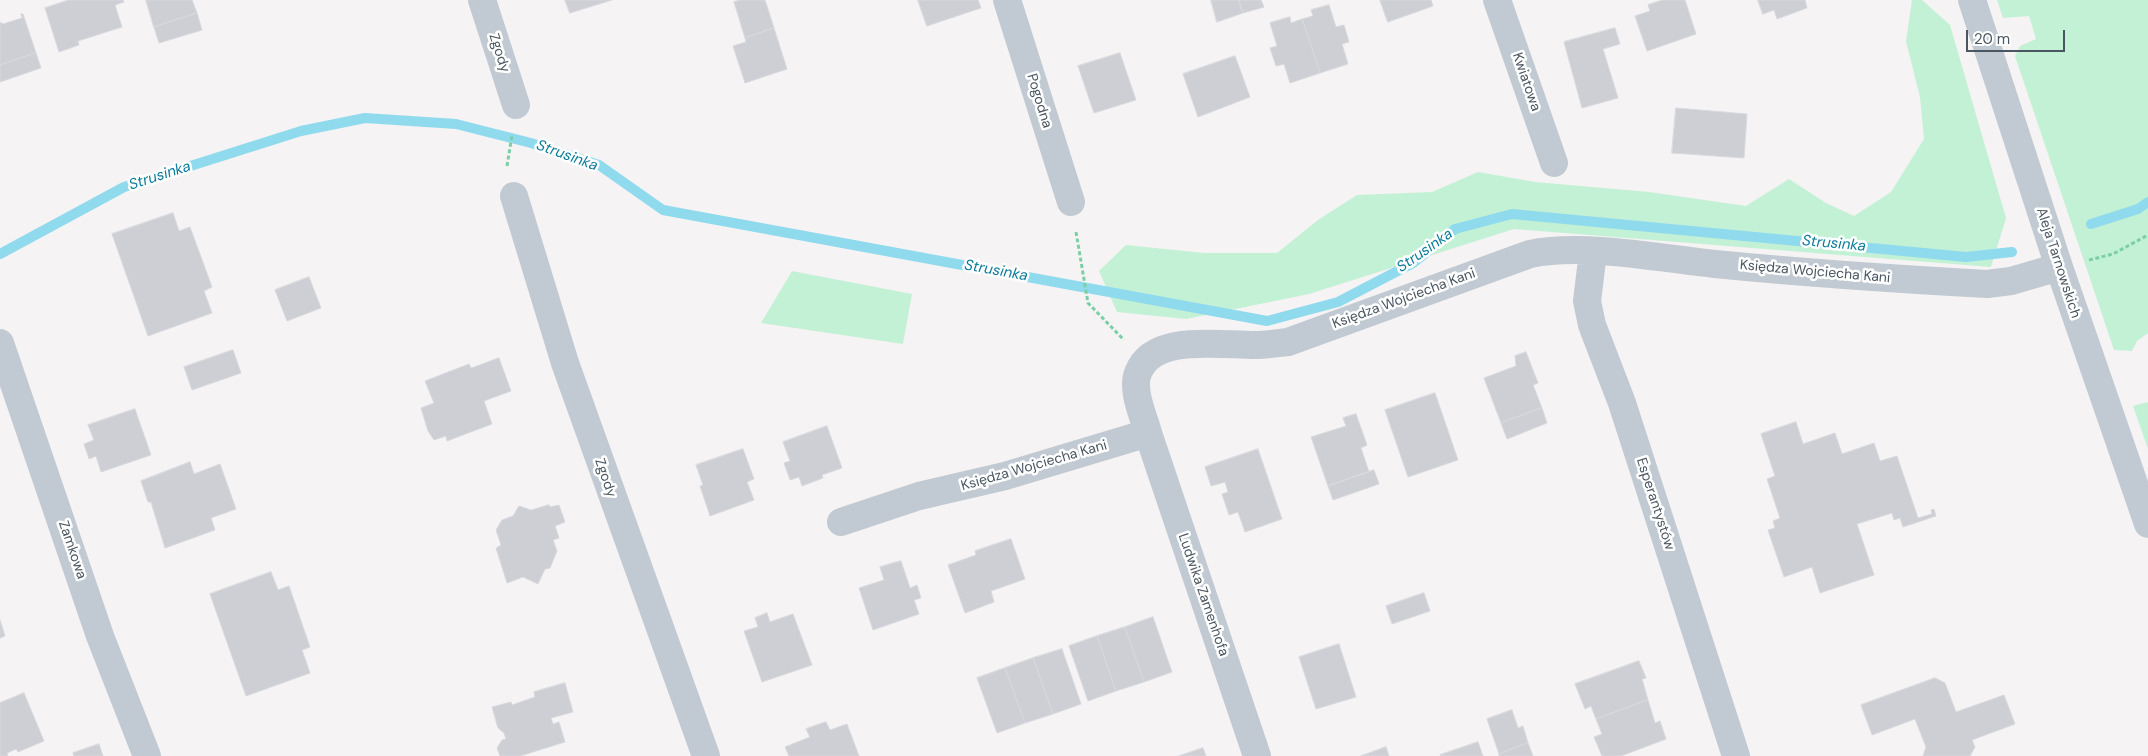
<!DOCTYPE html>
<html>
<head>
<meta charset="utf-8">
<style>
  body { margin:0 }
  #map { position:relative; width:2148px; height:756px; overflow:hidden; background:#f5f3f3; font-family:"DM Sans",sans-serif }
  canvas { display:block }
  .scale { position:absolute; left:1966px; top:30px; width:99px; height:22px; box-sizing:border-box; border:2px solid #4a5661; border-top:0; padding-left:6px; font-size:15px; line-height:18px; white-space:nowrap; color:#4a5661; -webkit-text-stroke:4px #fff; paint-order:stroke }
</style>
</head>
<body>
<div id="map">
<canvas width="2148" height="756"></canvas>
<div class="scale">20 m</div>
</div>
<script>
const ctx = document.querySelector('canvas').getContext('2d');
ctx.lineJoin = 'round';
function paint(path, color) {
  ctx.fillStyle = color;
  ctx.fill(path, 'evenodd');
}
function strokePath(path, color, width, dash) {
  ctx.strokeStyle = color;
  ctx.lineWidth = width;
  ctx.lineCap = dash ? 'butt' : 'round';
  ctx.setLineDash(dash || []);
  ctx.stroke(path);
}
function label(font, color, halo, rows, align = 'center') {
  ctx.font = font + ' "DM Sans",sans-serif';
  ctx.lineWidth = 5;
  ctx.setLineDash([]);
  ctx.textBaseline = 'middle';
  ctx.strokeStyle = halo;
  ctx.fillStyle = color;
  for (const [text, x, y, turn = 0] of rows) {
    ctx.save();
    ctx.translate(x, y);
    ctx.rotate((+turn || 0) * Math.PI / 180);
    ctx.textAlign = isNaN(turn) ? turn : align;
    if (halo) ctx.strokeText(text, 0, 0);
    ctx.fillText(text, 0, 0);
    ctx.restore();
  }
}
const green = new Path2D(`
  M1912 0H1922L1950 25 2006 218 1991 267 1514 229 1309 294 1186 319 1117 312 1099 271 1126 245 1204 253H1277L1318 220 1357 195 1432 192 1478 172 1535 182 1649 192 1746 206 1789 179 1826 203 1854 216 1891 192 1924 139 1920 97 1906 41Z
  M1997 0H2148V333L2137 341 2132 351 2114 350 2015 56 2020 46 2036 39 2029 16 2003 18Z
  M792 271 912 294 903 344 761 323Z
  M2148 402V449L2133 406Z`);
const stream = new Path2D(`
  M2091 224 2138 209 2148 202
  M0 254 124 187 301 131 365 118 456 124 531 143 599 165 663 210 1267 321 1338 302 1413 263 1455 229 1512 214 1966 257 2012 252`);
const building = new Path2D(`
  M69 0H123L124 2 115 5 122 27 78 41 79 45 59 52 45 8Z
  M146 0H192L197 13 154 27Z
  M565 0H612L570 13Z
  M741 0H765L774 28 745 38 734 2Z
  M918 0H978L981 8 927 26Z
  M1211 0H1239L1243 13 1217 22Z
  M1239 0H1261L1264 7 1243 13Z
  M1380 0H1431L1433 6 1388 22Z
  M1663 0H1685L1696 34 1647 51 1635 16 1650 11 1648 5Z
  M1758 0H1805L1807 8 1777 19 1774 10 1763 14Z
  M1329 5 1336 27 1344 25 1349 42 1342 44 1348 64 1320 73 1302 19 1313 16 1311 10Z
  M197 13 202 30 159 43 154 27Z
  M21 14H23L36 53 0 65V22L3 24 22 18Z
  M1290 17 1291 23 1302 19 1320 73 1290 83 1284 64 1276 66 1270 48 1277 46 1270 23Z
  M774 28 787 69 745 83 733 46 746 42 745 38Z
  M1615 28 1620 44 1603 49 1618 98 1582 108 1564 42Z
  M36 53 41 68 0 82V65Z
  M1120 53 1136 100 1094 113 1078 66Z
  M1235 56 1250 97 1198 117 1183 74Z
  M1676 108 1747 114 1744 158 1672 153Z
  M173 213 179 231 190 227 212 287 204 291 212 313 148 336 112 234Z
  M309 277 321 308 287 321 275 290Z
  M233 350 241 373 192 390 184 367Z
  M1526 352 1538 383 1533 385 1542 408 1501 423 1484 378 1516 366 1515 356Z
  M499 358 511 391 484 401 492 424 447 441 446 436 434 440 428 431 421 408 434 403 425 381 469 364 471 368Z
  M1435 393 1458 460 1408 477 1385 410Z
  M1542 408 1547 423 1507 439 1501 423Z
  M135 409 151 455 101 472 96 456 89 459 84 444 94 440 88 425Z
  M1356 414 1367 445 1361 448 1369 472 1328 486 1311 437 1346 426 1343 418Z
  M1796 422 1803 444 1835 433 1842 454 1874 443 1880 461 1897 456 1918 518 1932 514 1931 510 1934 509 1936 516 1903 527 1900 518 1894 520 1892 513 1857 524 1874 575 1820 593 1812 567 1784 577 1768 530 1775 528 1773 521 1780 518 1767 479 1775 476 1761 434Z
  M827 426 842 468 822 475 823 478 802 486 799 477 790 480 784 463 790 461 783 442Z
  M743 449 754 479 747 482 754 500 710 516 700 486 703 485 696 465Z
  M1258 449 1282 519 1245 532 1238 512 1229 515 1222 494 1228 492 1225 482 1211 486 1205 467Z
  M190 462 194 474 220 464 236 509 211 518 215 530 165 548 151 502H148L141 481Z
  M1374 470 1379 484 1333 500 1328 486Z
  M549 505 550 507 559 505 565 522 555 526 559 538 553 540 557 551 550 568 545 569 538 584 523 577 507 583 496 548 501 545 496 530 502 520 513 516 519 506 531 510Z
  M1011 539 1025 579 991 591 994 602 965 613 948 565 976 555 975 551Z
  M901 561 910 588 917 585 921 598 914 600 919 614 873 630 859 588 884 580 880 567Z
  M271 572 278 590 289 586 310 647 302 650 310 673 246 696 210 594Z
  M1424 593 1430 611 1392 624 1386 606Z
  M767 613 770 622 793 614 812 665 762 682 744 631 758 627 755 618Z
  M1153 617 1172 672 1144 682 1125 627Z
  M0 620 5 636 0 638Z
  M1125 627 1144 682 1116 691 1097 636Z
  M1097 636 1116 691 1088 701 1069 646Z
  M1339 644 1356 697 1316 709 1299 657Z
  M1062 649 1081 704 1053 714 1033 658Z
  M1033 658 1053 714 1025 723 1005 668Z
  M1639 661 1646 678 1642 679 1648 700 1596 719 1591 706 1585 709 1575 684Z
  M1005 668 1025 723 997 733 977 678Z
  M1935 678 1945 683 1956 712 2004 695 2015 724 1972 740 1975 747 1970 756H1923L1926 747 1915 719 1872 735 1861 705Z
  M565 683 573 712 551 718 553 724 559 722 565 742 520 756H500L497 748 502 740 506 739 504 733 498 728 492 707 511 702 512 705 535 697 534 692Z
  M24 693 44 741 18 752 16 749 7 753 8 756H0V703Z
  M1648 700 1655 723 1660 721 1666 739 1621 756H1602L1594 737 1602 734 1596 719Z
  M1512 710 1518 728 1523 726 1528 743 1499 754 1487 719Z
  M826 722 830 730 847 724 859 756H789L785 747 810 737 806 729Z
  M1478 742 1483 756H1441L1440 755Z
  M1528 743 1533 756H1499V754Z
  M99 744 103 756H74L73 753Z
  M1386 747 1389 756H1361Z
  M1203 748 1206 756H1179Z`);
const path = new Path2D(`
  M507 166 512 135
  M1076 232 1088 303 1124 340
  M2089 260 2113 254 2148 235`);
const minor = new Path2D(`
  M482 0 516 105
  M1007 0 1071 202
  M1497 0 1554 163
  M1972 0 2059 267 2148 524
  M514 196 565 363 706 756
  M1593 252 1587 301 1592 325 1622 403 1736 756
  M0 343 100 636 147 756
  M1148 433 1257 756
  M841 522 919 496 1005 476 1148 433C1144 417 1131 390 1138 373 1153 332 1224 346 1258 345 1268 345 1278 343 1288 342L1530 254C1584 243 1659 258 1715 264 1806 273 1896 279 1987 284L2011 281 2059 267`);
const streetNames = [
  ["Zgody",499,53,72],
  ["Kwiatowa",1526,82,71],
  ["Pogodna",1039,101,73],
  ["Aleja Tarnowskich",2058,263,72],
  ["Księdza Wojciecha Kani",1815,272,5],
  ["Księdza Wojciecha Kani",1404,299,-20],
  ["Księdza Wojciecha Kani",1034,466,-16],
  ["Zgody",605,478,71],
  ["Esperantystów",1655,504,72],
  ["Zamkowa",72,550,71],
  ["Ludwika Zamenhofa",1203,595,71]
];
const waterNames = [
  ["Strusinka",567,156,20],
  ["Strusinka",160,176,-18],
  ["Strusinka",1834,244,5],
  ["Strusinka",1425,251,-35],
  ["Strusinka",996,271,10]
];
paint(green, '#c3f1d5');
strokePath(stream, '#90daee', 10);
paint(building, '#cdcfd5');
strokePath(building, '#d7d9de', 1);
strokePath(path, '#7ad0a6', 3, [4, 2.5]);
strokePath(minor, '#c1cad2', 28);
label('14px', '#4a5661', '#fff', streetNames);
label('italic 15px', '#0c7c9b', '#fff', waterNames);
</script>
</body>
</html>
